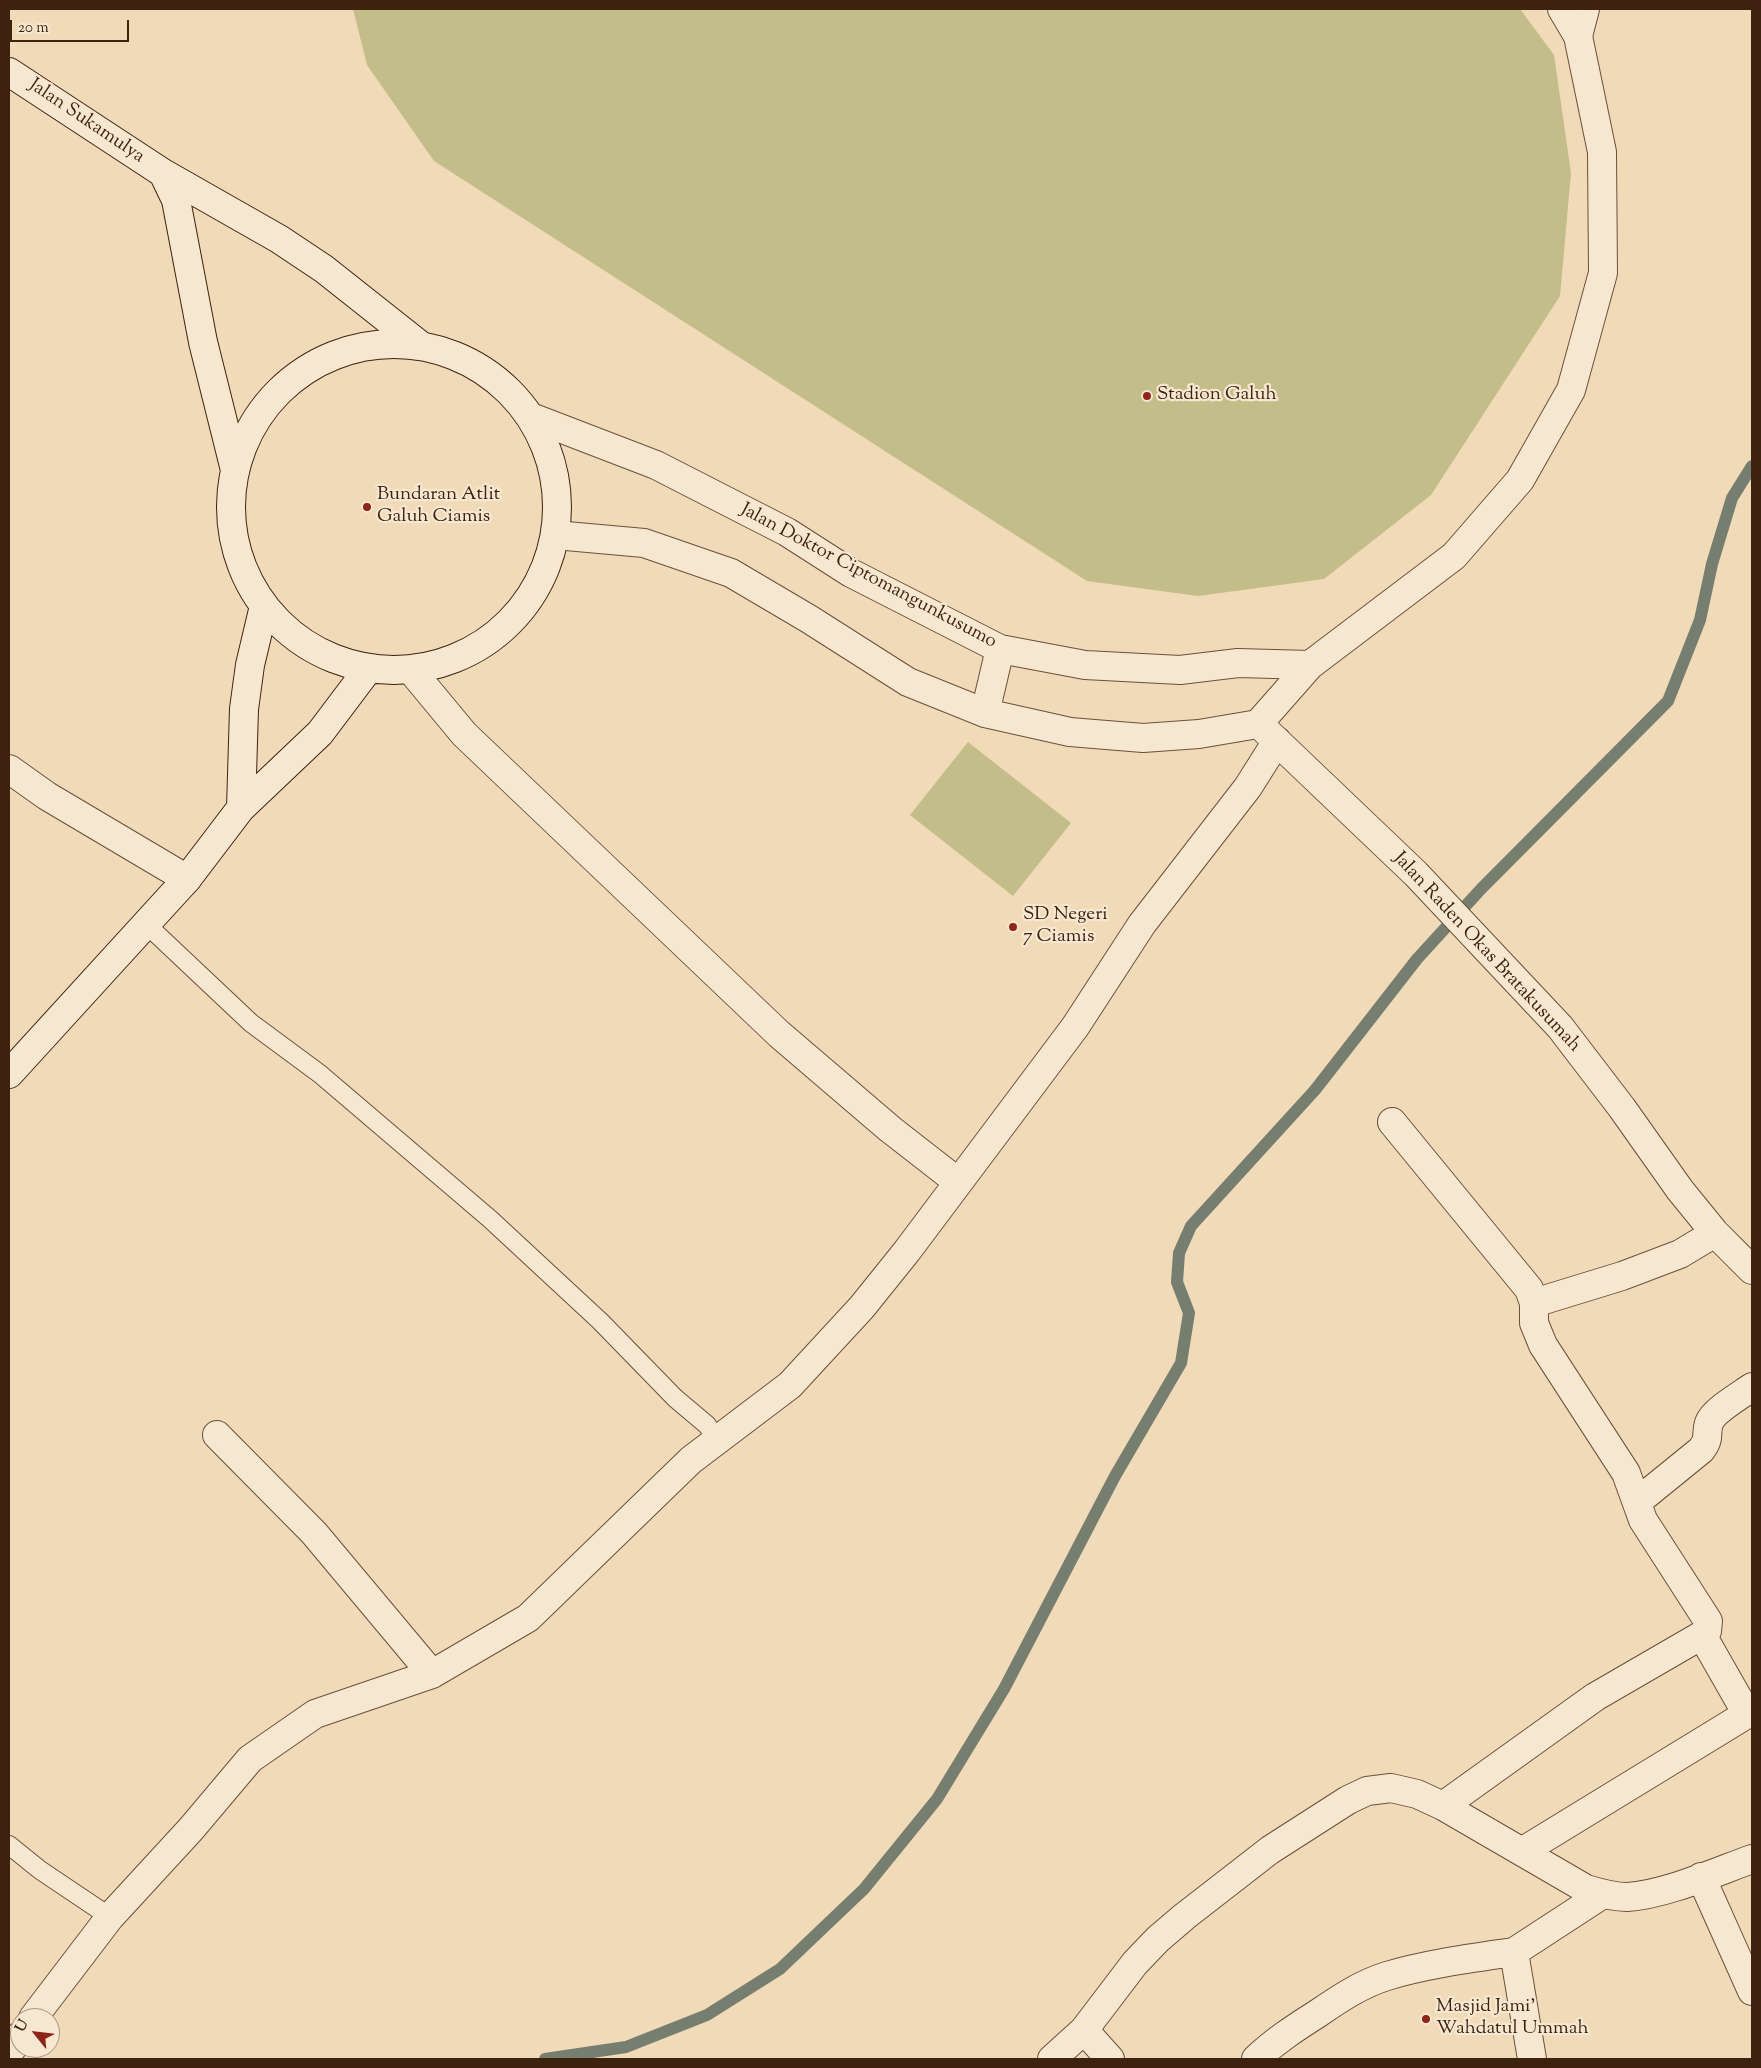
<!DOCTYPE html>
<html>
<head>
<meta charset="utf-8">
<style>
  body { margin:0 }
  #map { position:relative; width:1761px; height:2068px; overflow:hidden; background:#f1dab7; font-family:"Sorts Mill Goudy",serif }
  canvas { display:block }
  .frame { position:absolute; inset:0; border:10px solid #3e2210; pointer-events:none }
  .north { position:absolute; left:10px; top:2008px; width:50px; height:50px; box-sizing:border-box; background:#f6e7d0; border:1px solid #ac9883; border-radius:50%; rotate:299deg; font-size:14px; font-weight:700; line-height:20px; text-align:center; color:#3e2210 }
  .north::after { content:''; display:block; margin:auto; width:18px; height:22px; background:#8f2418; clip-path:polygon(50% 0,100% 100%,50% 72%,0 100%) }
  .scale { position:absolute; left:10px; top:20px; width:119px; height:22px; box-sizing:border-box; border:2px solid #3e2210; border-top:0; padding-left:6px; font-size:15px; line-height:18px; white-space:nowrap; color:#3e2210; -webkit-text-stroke:4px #f6e7d0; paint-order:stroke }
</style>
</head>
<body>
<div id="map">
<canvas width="1761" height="2068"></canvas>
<div class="frame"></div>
<div class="north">U</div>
<div class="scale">20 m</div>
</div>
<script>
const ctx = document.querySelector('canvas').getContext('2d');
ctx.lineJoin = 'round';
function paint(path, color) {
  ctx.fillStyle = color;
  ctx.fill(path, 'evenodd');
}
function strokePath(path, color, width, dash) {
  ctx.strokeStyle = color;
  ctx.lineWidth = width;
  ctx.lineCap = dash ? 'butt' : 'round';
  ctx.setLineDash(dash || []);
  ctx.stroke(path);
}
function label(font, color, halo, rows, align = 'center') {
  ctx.font = font + ' "Sorts Mill Goudy",serif';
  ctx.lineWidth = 4.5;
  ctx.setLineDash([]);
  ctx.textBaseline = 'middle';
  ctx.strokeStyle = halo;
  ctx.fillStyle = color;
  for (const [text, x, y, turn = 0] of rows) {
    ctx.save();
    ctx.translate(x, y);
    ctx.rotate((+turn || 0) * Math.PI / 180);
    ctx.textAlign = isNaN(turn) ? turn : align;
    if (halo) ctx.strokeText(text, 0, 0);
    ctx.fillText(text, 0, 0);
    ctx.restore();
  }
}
const green = new Path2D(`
  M353 9H1520L1554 55 1571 173 1560 296 1431 495 1324 579 1198 596 1087 581 434 161 367 65Z
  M968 742 1071 823 1013 896 910 815Z`);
const stream = new Path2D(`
  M545 2059 626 2047 707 2015 780 1969 864 1889 937 1799 1004 1689 1115 1476 1181 1363 1189 1313 1177 1282 1179 1253 1191 1226 1315 1090 1417 959 1481 889 1668 701 1700 620 1712 564 1732 498 1752 466`);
const service = new Path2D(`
  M146 924 251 1023 320 1074 490 1219 600 1321 675 1398 707 1425 717 1440
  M9 1845 40 1870 110 1917`);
const minor = new Path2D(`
  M1578 36 1585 9
  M411 670 464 734 779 1034 890 1129 958 1182
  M1264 729 1416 874 1560 1027 1622 1108 1680 1190 1715 1233 1752 1270
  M9 769 47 796 187 879
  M1392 1122 1529 1289 1534 1303V1323L1543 1345 1626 1473 1643 1520 1708 1621 1707 1631 1702 1635 1595 1697 1443 1806
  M1534 1303 1622 1276 1680 1254 1715 1233
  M217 1435 314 1533 432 1674
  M1637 1502 1701 1450C1711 1437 1705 1435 1709 1423 1713 1411 1741 1395 1752 1387
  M1702 1635 1747 1714
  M1523 1851 1752 1711
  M1701 1877 1752 1991
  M33 2018 110 1917 191 1829 250 1759 315 1714 432 1674 528 1618 691 1460 790 1385 862 1307 907 1251 1075 1027 1142 924 1248 787 1277 741
  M1084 2030 1110 2059
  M9 2053 20 2036
  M1052 2059 1084 2030 1135 1963 1158 1939 1185 1916 1270 1850 1348 1800 1367 1791 1391 1788 1417 1794 1443 1806 1586 1889C1599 1893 1613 1897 1627 1897 1664 1895 1716 1872 1752 1859
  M1256 2059C1275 2041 1295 2028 1317 2014 1339 1999 1361 1984 1387 1976 1426 1964 1473 1958 1514 1952
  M1532 2059 1514 1952 1603 1894`);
const tertiary = new Path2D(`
  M531 417 656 465 787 532 851 573 1000 649 1085 665 1180 670 1238 663 1310 665
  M555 535 644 543 731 573 809 619 908 682 985 713 1070 732 1143 738 1199 734 1258 724 1310 665 1454 556 1520 480 1571 390 1603 273 1602 152 1578 36 1562 9
  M985 713 1000 649`);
const secondary = new Path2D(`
  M9 72 163 173 279 239 324 269 420 345
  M163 173 176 200 203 342 235 470
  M231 507a163 163 0 1 1 326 0a163 163 0 1 1-326 0Z
  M241 808 244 709 250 665 264 606
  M9 1074 187 879 241 808 320 733 369 668`);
const markers = [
  [1147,396,5,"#8f2418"],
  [367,507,5,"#8f2418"],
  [1013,927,5,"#8f2418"],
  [1426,2019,5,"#8f2418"]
];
const streetNames = [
  ["Jalan Sukamulya",86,122,34],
  ["Jalan Doktor Ciptomangunkusumo",868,577,28],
  ["Jalan Raden Okas Bratakusumah",1486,953,47]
];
const poiNames = [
  ["Stadion Galuh",1157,396],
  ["Bundaran Atlit",377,496],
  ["Galuh Ciamis",377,518],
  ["SD Negeri",1023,916],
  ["7 Ciamis",1023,938],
  ["Masjid Jami'",1436,2008],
  ["Wahdatul Ummah",1436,2030]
];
paint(green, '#c2bd89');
strokePath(stream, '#767e6f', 12);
strokePath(service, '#6b503a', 20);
strokePath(minor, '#6b503a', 30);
strokePath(tertiary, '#6b503a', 30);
strokePath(secondary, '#3e2210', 30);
strokePath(service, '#f6e7d0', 18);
strokePath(minor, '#f6e7d0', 28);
strokePath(tertiary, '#f6e7d0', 28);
strokePath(secondary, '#f6e7d0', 28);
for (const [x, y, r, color] of markers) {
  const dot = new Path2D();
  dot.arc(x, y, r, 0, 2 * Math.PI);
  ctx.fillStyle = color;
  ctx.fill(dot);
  strokePath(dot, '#f6e7d0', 2);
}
label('19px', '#3e2210', '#f6e7d0', streetNames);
label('19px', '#3e2210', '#f6e7d0', poiNames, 'left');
</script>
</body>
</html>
